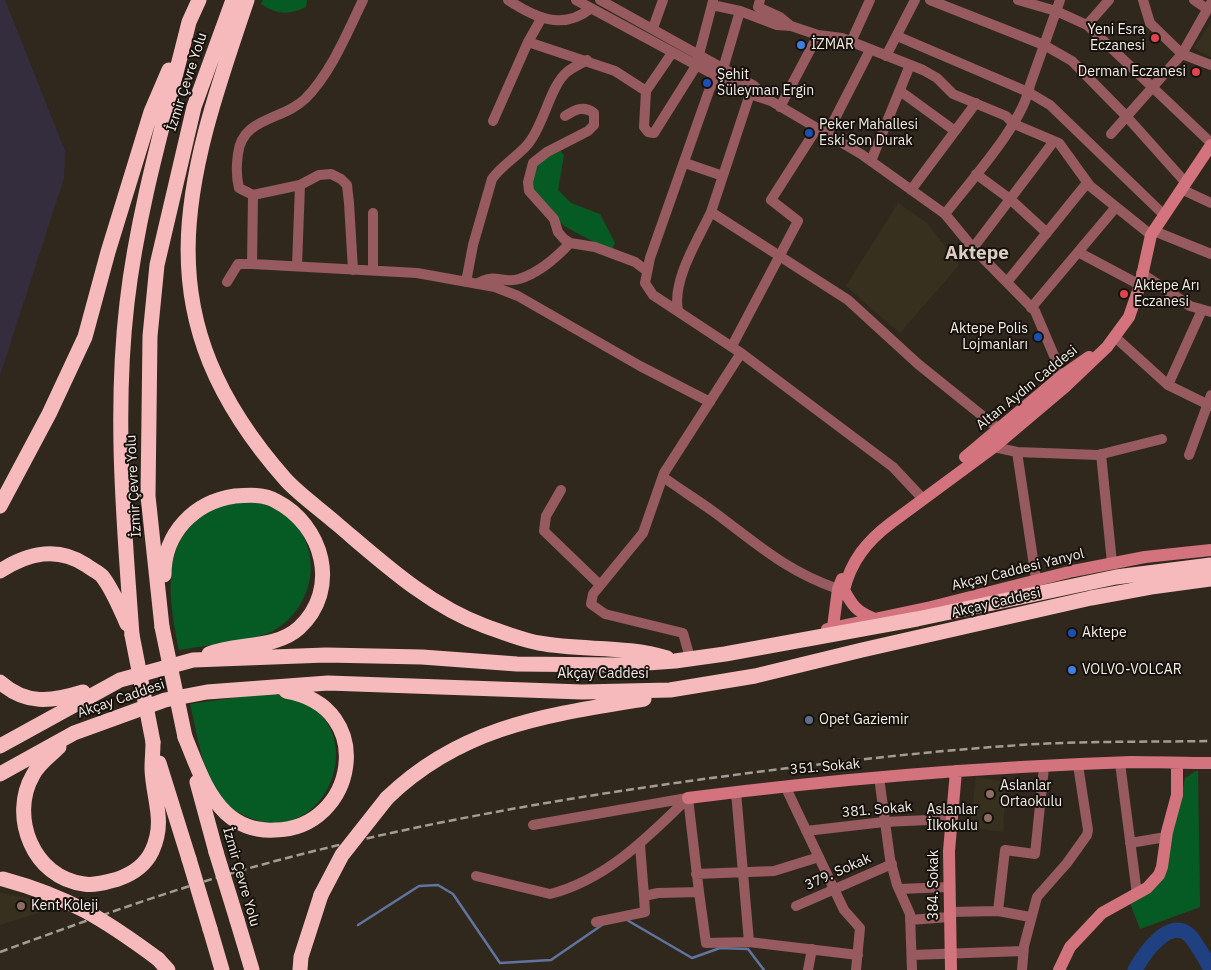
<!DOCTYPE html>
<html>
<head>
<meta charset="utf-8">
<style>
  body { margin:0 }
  canvas { display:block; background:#31281d }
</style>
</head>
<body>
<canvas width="1211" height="970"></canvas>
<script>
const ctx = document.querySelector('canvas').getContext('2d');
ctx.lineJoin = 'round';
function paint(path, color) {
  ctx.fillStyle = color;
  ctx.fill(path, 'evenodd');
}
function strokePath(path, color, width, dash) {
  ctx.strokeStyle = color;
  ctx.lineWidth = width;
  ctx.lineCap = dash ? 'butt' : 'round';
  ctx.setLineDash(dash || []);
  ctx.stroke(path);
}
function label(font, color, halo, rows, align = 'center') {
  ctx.font = font + ' "IBM Plex Sans",sans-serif';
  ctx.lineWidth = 4;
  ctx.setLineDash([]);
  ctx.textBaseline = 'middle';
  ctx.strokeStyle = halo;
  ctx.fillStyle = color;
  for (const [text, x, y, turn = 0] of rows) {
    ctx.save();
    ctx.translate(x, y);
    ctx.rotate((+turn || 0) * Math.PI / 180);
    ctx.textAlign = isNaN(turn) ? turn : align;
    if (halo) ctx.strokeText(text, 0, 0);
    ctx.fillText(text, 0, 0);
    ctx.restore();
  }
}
const industrial = new Path2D(`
  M0 0H5L65 151 64 178 0 375Z`);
const education = new Path2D(`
  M1211 22V57L1194 48Z
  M898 203 927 223 959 265 900 333 846 286Z
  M976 777 1006 782 1003 832 970 827Z
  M0 893 43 900 41 912 0 925Z`);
const green = new Path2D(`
  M263 0H307L306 7C289 15 277 15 261 4Z
  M558 148 564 155 558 190 571 203 600 214 615 243 611 251 564 226 530 189 536 164Z
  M247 500C262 503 277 507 289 518 325 551 314 608 273 631 255 641 201 646 179 650 170 604 159 545 203 513 213 505 234 503 247 500Z
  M262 694C380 693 341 845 256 820 244 816 232 811 223 801 202 776 198 736 190 704Z
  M1198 770 1200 907 1140 929 1130 903 1146 895 1180 801 1185 778Z`);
const stream = new Path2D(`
  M627 920 692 958 720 948 748 949 764 970
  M358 925 419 886 438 885 453 894 500 963 551 960 602 925`);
const river = new Path2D(`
  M1135 970C1143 955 1170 915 1190 936 1198 945 1205 959 1211 969`);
const street = new Path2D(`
  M508 0C534 17 562 31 590 9
  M576 0 750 94 771 101 861 154 945 214 973 248 1035 311 1055 358 1060 385
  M600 0 753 85 768 99
  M760 0 758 7 780 17 791 26
  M930 0 1044 45 1072 61 1127 117 1186 183
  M1018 0 1056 11 1087 25 1211 143
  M1143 0 1150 23 1182 54 1211 65
  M1194 0 1207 9
  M712 5 740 11 777 25 791 26 818 35 842 38 923 70 937 78 953 94 1006 116 1014 124 1059 143 1090 186 1151 235
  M1087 25 1109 0
  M653 28 663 0
  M897 36 1028 92 1050 105 1163 214
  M528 42 615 71 646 91 644 127 648 132 654 133 696 66 713 1
  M851 42 870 0
  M886 56 915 0
  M723 69 740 11
  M717 77 710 88 650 258 645 283 653 295 741 353 893 467 923 499
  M646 91 672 53
  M900 91 955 131
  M750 94 711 212 848 300 918 364 1000 430
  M780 107 818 35
  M565 116C575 110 583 105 594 113V125L588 131 547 152 533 163 528 182 529 191 554 219 558 232 564 239 570 243 595 247 635 262 647 271
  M493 121 528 42 541 19
  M827 134 870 50
  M1111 134 1182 54 1211 3
  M871 161 910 65
  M685 163 723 176
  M976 174 1010 199 1047 233
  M1181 189 1211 203
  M911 190 976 103
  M373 213V269
  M945 214C970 181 1023 124 1030 85L1060 0
  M1154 231 1211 254
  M973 248 1054 141
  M1078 252 1140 285
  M252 264 253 195
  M297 266 300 185
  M353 270 349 203 347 185 341 179 331 174 319 175 300 185 253 195 239 188C236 176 236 167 238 154 242 117 282 121 305 99 331 73 347 33 363 0
  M1141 273 1190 306 1211 312
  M227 282 238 264H252L417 273 495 287 518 296 640 366 710 402
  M466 282 473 245 492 179C502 165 517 157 528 144 544 125 550 86 567 72 573 67 581 64 587 60
  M1007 282 1087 183
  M477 284C494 272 503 284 519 279 539 273 556 258 570 243
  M1031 308 1116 207
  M678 310C672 280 698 240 711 212
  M1115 337 1168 385 1211 406
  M732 346 798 221 771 200 817 128
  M1168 385 1202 310
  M994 447 1017 452 1098 455 1162 439
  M1017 452 1036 579
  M1101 454 1112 563
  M1189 455 1211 395
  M663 477C680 489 697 500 714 512 757 544 786 571 838 589
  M561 490 546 516 544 531 600 585
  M690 658 683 633 605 614 591 604 593 594 643 533 664 473 741 353
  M1120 763 1137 894
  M879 777 890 859 897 885 910 914 912 970
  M785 786 844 910 860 928 856 970
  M736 792 749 942
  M688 798 699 892
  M533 825 687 798
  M806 831 884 822 951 819
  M1130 843 1166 837
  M640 845 644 896 658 893 699 892 706 943 749 942 858 955
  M696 874 774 871 819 857
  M476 876 550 894C606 880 648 837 688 798
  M899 889 949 887
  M796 906 892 864
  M998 911 1005 850 1035 854 1044 767
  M949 912 998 911 1030 917
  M910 920 949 917
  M596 922 645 912 644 896
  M912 955 1023 951
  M808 970 812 949
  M1022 970 1024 946 1037 897 1067 863 1087 835 1088 830 1078 765`);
const secondary = new Path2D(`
  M965 457 1059 378 1089 357
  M873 618C857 612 852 605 844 590 851 561 867 541 891 523L994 447 1065 387 1107 347 1129 317 1140 285 1151 235 1211 145
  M833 627 838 589 842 579
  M827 629 931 607 1073 571 1145 557 1211 550
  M688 798C835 779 983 767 1131 762 1158 762 1184 763 1211 763
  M951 970 949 851 956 771
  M1059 970 1070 947 1102 913 1147 888 1159 875 1162 867 1167 832 1177 795V763`);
const highway = new Path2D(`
  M247 0C183 187 141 316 286 480 301 496 320 509 337 524 382 562 428 605 485 626 502 632 521 640 539 643 582 651 625 645 667 658
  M0 506 49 414 85 337 108 252 151 112 169 70
  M0 571C28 553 57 546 86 565 91 569 98 572 102 576 113 590 120 608 127 624
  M164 575C164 533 194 502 235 496 249 495 264 494 276 501 323 525 341 589 299 628 276 649 237 643 209 654
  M162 627 148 496 150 336 157 265 194 107 233 0
  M132 635C124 524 114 414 127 303 138 208 166 115 189 22L199 0
  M0 682C26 705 51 702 83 692
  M185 737C196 763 205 793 226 813 240 826 257 831 275 830 356 829 379 707 286 691
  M0 746 120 680 193 660 326 655 422 657 517 664 619 665 675 661 725 654 917 619 1116 577 1211 565
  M59 747C51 755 38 764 33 775 9 816 33 878 84 884 95 886 107 882 118 879 132 874 145 866 152 851 166 821 153 799 152 769 152 760 153 751 153 742
  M159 763 189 859
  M0 774 74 733 165 700 207 692 328 683 582 692 670 690 755 676 862 650 1091 598 1151 587 1211 579
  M197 782 216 852
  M387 798C461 726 547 715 644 699
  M237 920 252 970
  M210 929 222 970
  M158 959 168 970
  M300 970 301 957 321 895`);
const rail = new Path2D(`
  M0 952C93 918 187 884 283 859 431 820 582 795 734 775 835 762 936 750 1037 744 1095 741 1153 742 1211 741`);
const highwayBridge = new Path2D(`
  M162 627 185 737
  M132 635 153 742
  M216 852 237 920
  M189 859 210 929
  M3 879C69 897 104 919 158 959
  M321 895 342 855 387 798`);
const markers = [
  [1155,38,5,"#e0444e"],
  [801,45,5,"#3f7fe0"],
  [1196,72,5,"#e0444e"],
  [707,83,5,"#1a4fb4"],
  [809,133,5,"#1a4fb4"],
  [1124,294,5,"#e0444e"],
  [1038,337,5,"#1a4fb4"],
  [1072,633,5,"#1a4fb4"],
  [1072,670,5,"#3f7fe0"],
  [809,720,5,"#5c6f8a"],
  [990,794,5,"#8d6e63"],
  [988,818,5,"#8d6e63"],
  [21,906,5,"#8d6e63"]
];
const poiNames = [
  ["Yeni Esra",1145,30,"right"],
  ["Eczanesi",1145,46,"right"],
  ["İZMAR",811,45],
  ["Derman Eczanesi",1186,72,"right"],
  ["Şehit",717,75],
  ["Süleyman Ergin",717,91],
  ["Peker Mahallesi",819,125],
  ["Eski Son Durak",819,141],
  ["Aktepe Arı",1134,286],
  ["Eczanesi",1134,302],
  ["Aktepe Polis",1028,329,"right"],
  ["Lojmanları",1028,345,"right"],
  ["Aktepe",1082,633],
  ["VOLVO-VOLCAR",1082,670],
  ["Opet Gaziemir",819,720],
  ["Aslanlar",1000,786],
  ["Ortaokulu",1000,802],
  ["Aslanlar",978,810,"right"],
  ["İlkokulu",978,826,"right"],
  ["Kent Koleji",31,906]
];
const streetNames = [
  ["İzmir Çevre Yolu",187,82,-72],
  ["Altan Aydın Caddesi",1027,388,-39],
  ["İzmir Çevre Yolu",134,486,-93],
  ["Akçay Caddesi Yanyol",1018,570,-14],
  ["Akçay Caddesi",996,603,-13],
  ["Akçay Caddesi",603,674],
  ["Akçay Caddesi",121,699,-19],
  ["351. Sokak",825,767,-5],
  ["381. Sokak",877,810,-5],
  ["379. Sokak",838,872,-24],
  ["İzmir Çevre Yolu",241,877,74],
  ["384. Sokak",934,885,-90]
];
const districtNames = [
  ["Aktepe",977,254]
];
paint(industrial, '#342d3e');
paint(education, '#37301f');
paint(green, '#065b25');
strokePath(stream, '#5f749f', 2.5);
strokePath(river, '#1f4081', 15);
strokePath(street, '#965a5f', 10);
strokePath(secondary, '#d2737d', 12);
strokePath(highway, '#f6babd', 15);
strokePath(rail, '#a49c94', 2.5, [8, 4]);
strokePath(highwayBridge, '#f6babd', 15);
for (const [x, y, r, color] of markers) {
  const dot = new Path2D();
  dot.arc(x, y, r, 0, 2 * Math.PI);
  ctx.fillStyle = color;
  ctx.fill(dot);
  strokePath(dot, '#16110d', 2);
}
label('14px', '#f4ede6', '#16110d', poiNames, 'left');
label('14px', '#f4ede6', '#16110d', streetNames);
label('bold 19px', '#dbcec1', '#16110d', districtNames);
</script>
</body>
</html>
